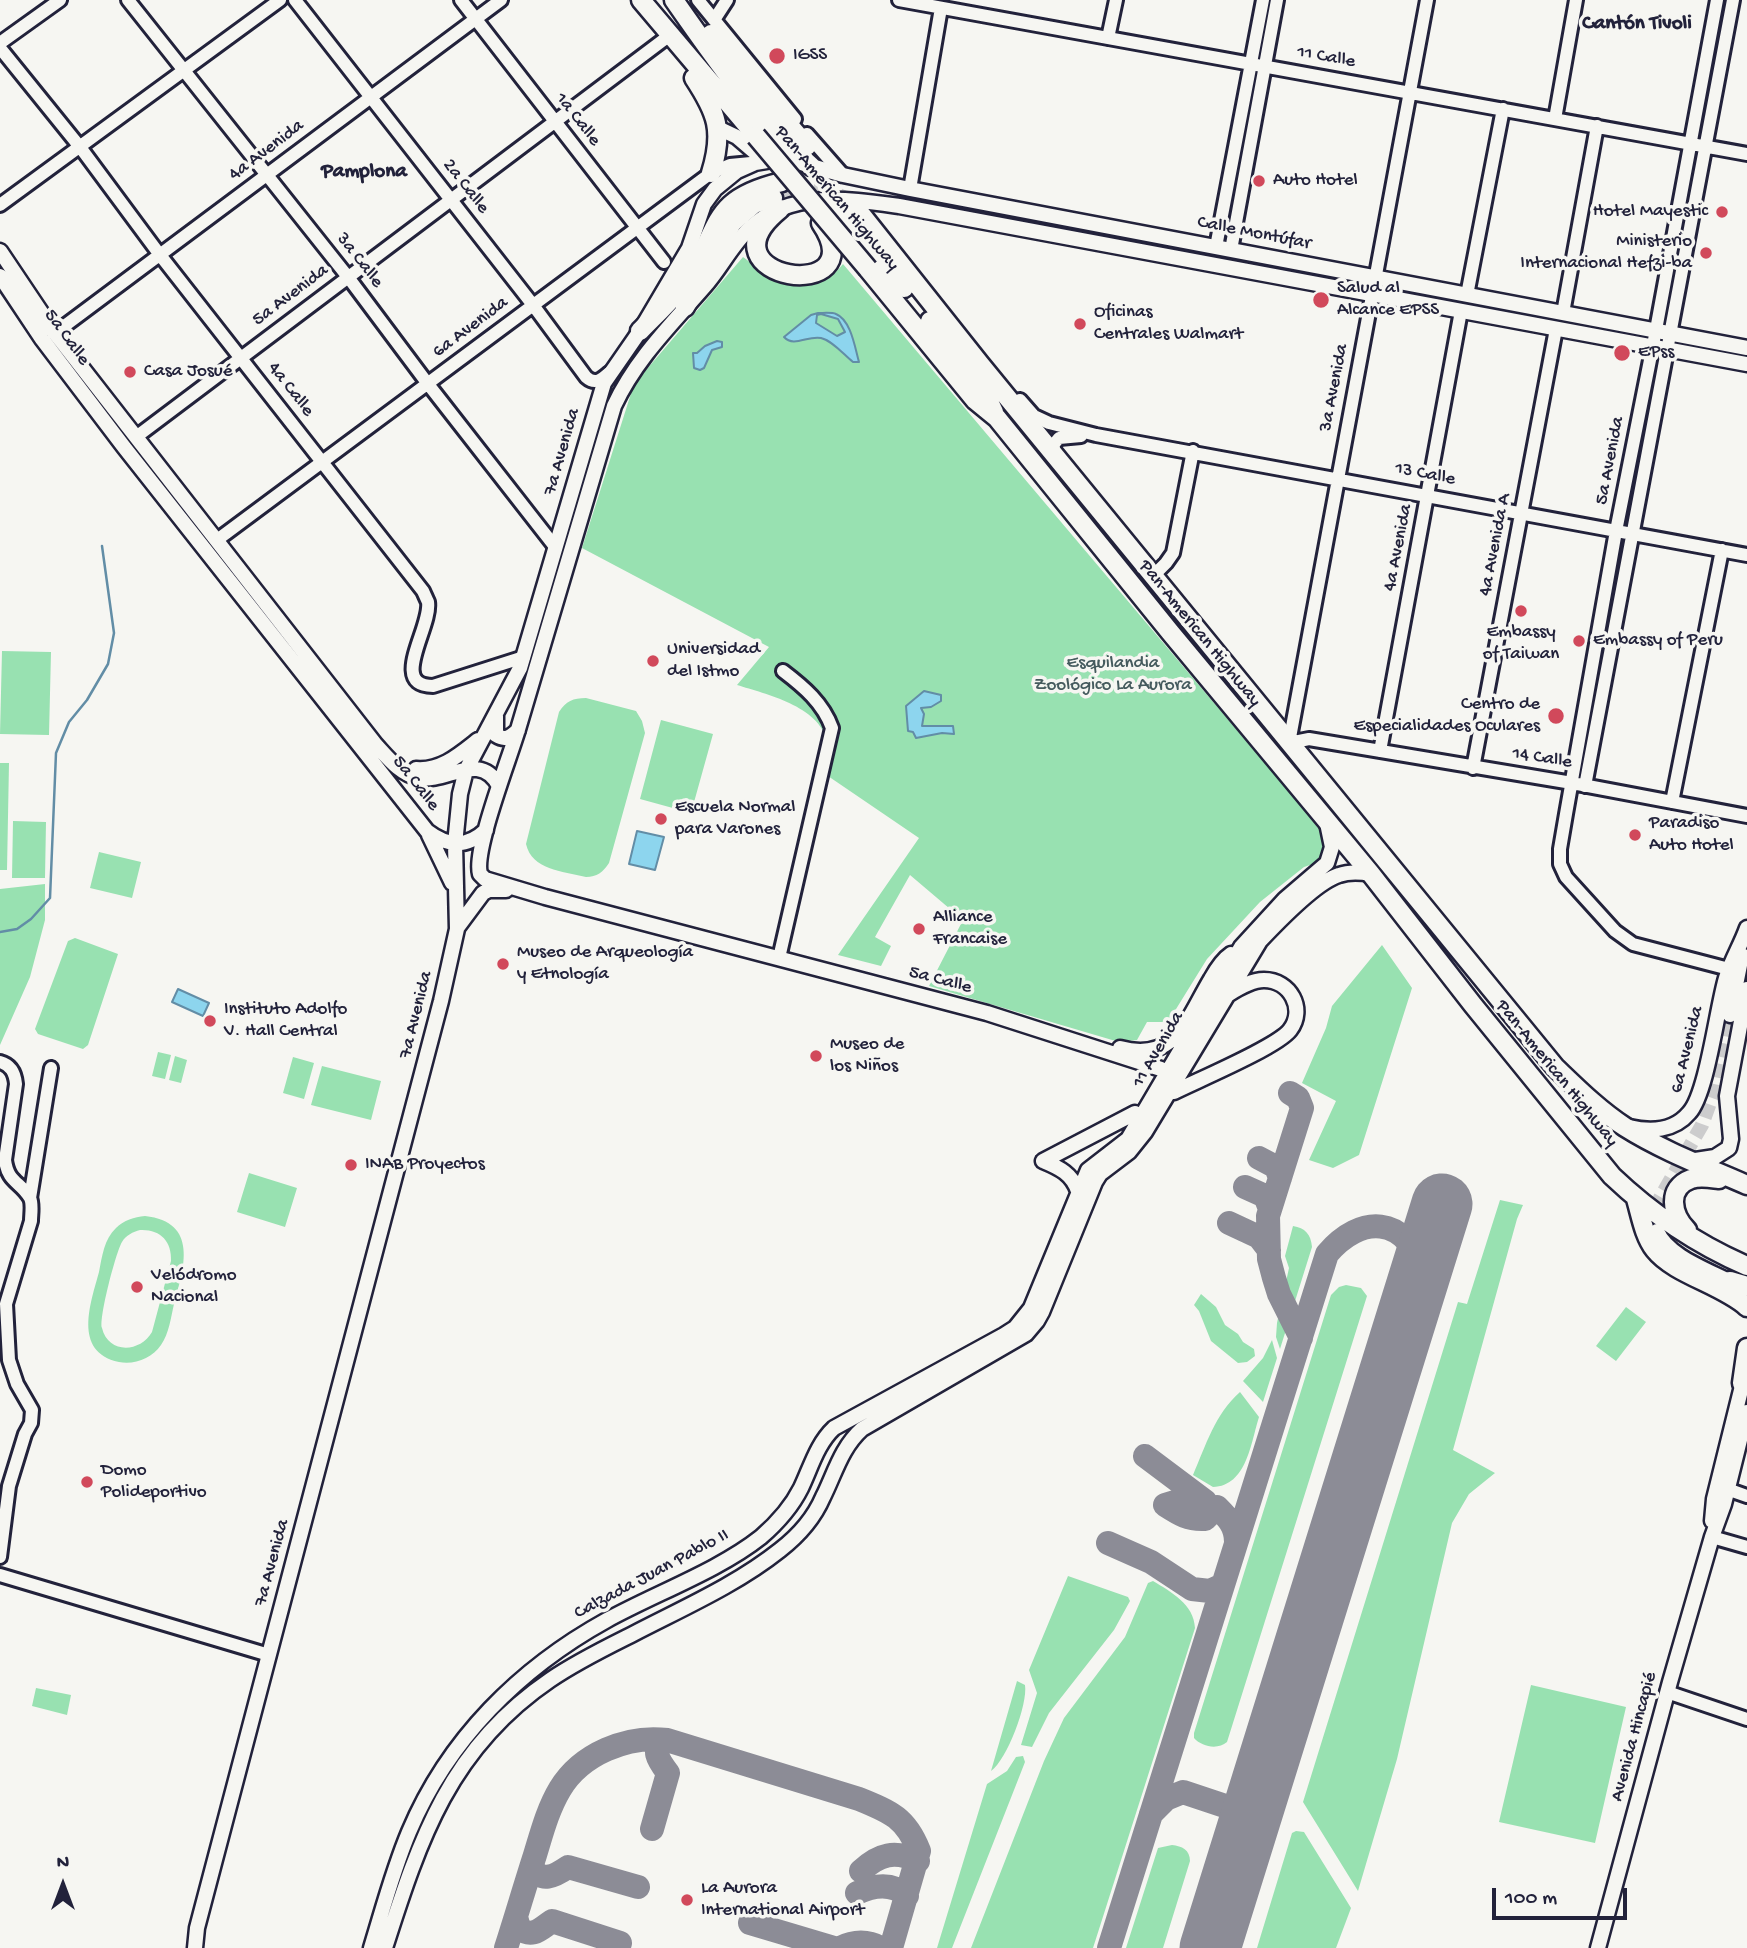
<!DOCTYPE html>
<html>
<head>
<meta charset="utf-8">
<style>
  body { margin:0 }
  #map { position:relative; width:1747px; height:1948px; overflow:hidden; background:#f6f6f2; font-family:"Gochi Hand",sans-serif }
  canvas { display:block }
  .north { position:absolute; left:28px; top:1850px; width:70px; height:70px; -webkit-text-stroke:5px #f6f6f2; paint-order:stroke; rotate:0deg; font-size:19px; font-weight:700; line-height:28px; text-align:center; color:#22223b }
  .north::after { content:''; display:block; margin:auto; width:24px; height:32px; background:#22223b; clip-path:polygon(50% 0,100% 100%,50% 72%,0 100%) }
  .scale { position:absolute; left:1492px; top:1888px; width:135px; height:32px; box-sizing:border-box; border:4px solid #22223b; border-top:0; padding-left:9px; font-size:21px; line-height:24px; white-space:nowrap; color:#22223b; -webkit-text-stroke:5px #f6f6f2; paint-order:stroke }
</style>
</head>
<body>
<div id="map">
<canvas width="1747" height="1948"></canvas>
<div class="north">N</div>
<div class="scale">100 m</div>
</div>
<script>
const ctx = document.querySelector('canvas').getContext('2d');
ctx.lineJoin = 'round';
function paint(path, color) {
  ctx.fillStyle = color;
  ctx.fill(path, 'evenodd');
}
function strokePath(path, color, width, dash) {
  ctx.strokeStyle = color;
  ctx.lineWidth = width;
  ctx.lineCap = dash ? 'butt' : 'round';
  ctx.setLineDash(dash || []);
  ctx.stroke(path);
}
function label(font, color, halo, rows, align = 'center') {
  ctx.font = font + ' "Gochi Hand",sans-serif';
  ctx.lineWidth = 7;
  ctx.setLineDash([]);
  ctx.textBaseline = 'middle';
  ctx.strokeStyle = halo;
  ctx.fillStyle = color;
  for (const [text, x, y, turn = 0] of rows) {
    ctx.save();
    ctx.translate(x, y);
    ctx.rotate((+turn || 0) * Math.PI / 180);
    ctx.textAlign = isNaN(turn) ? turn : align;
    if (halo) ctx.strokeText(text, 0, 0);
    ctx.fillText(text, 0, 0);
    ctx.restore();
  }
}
const green = new Path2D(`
  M743 257C753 264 763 274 774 280 799 293 827 285 843 264L1307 813 1324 836 1325 843 1322 857 1316 863 1304 867 1260 902 1207 959 1168 1022H1147L1137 1040 1119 1042 929 986 963 920 910 875 875 937 891 946 881 966 838 955 919 838 825 774C826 764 829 751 827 741 819 706 766 694 737 685L769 647 582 548 634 384Z
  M2 651 51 652 49 735 0 734Z
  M586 698 636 711 642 721 645 733 609 863C603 872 597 877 586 877 562 871 532 870 526 844L559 712C566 701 573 698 586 698Z
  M661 720 713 734 691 813 640 799Z
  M0 763H9L7 870H0Z
  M13 821 46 822 45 878H12Z
  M99 852 141 862 132 898 90 888Z
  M45 884V920L30 977 0 1045V889Z
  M75 938 118 954 88 1045 83 1049 38 1034 35 1029 68 941Z
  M1382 945 1412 988 1359 1155 1333 1168 1309 1160 1336 1101 1302 1083 1326 1028 1332 1006Z
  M158 1052 171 1055 165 1079 152 1076Z
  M175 1056 187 1060 181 1083 169 1080Z
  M293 1057 314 1063 304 1099 283 1093Z
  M322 1066 381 1081 371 1120 311 1105Z
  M249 1173 297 1188 285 1227 237 1212Z
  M1500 1200 1523 1205 1517 1219 1453 1450 1495 1473 1469 1494 1452 1523 1397 1759 1358 1891 1303 1802 1458 1302 1467 1304Z
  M145 1216C199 1222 184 1268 174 1304 171 1317 169 1334 161 1345 152 1358 135 1365 119 1362 72 1352 91 1302 99 1272 102 1257 104 1239 116 1228 124 1220 134 1217 145 1216ZM140 1230C160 1229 172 1241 171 1261L152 1332C140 1353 108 1354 102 1328 99 1317 116 1252 122 1242 126 1235 133 1232 140 1230Z
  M1293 1226C1305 1228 1311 1234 1312 1247L1280 1349 1276 1337 1277 1323 1289 1268 1285 1256Z
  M1346 1285 1361 1288 1367 1296 1227 1742C1218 1750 1202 1747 1194 1738V1733L1331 1295 1339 1287Z
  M1201 1294 1216 1307 1225 1325 1238 1334 1243 1342 1254 1349 1255 1356 1247 1362 1238 1363 1211 1341 1199 1311 1194 1305Z
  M1626 1307 1646 1322 1616 1361 1596 1346Z
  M1272 1340 1277 1358 1263 1402 1243 1381 1263 1358Z
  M1240 1392 1259 1417C1251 1442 1247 1486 1213 1487L1193 1475C1206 1445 1215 1414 1240 1392Z
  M1068 1576 1128 1597 1130 1601 1114 1630 1049 1713 1032 1747 1021 1745 1037 1693 1029 1670Z
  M1153 1581C1171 1592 1194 1604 1195 1628L1093 1948H971L1044 1761 1064 1718 1125 1637 1148 1583Z
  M1017 1681 1025 1685C1028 1704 1007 1760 991 1771Z
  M1531 1685 1626 1707 1595 1843 1499 1822Z
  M36 1688 71 1695 67 1715 32 1706Z
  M1023 1756 1025 1762 952 1948H937L987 1784 1007 1771 1016 1757Z
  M1296 1831 1304 1832 1351 1908 1336 1948H1257L1292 1833Z
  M1172 1845C1182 1846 1190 1850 1190 1861L1163 1948H1126L1158 1848Z`);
const water = new Path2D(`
  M818 313C824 313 832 312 836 314 851 320 855 348 859 362H853C844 355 833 341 821 338 808 335 794 348 784 337L811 315ZM821 314 838 319 845 332 837 336 816 323 817 315Z
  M717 341 722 342V347L712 350 704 368 700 370 694 368 693 353H697L705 346Z
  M924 691 941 695V701L931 707 921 708 924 714 922 726H953L954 734 942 733 916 738 913 732 908 731 906 706Z
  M637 831 664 837 655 870 629 864Z
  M178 989 209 1003 203 1016 172 1002Z`);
const stream = new Path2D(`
  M0 932 17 929 31 919 50 898 56 753 69 722 87 700 108 664 114 633 102 546`);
const taxiway = new Path2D(`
  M1290 1093 1298 1098 1302 1108 1268 1216 1269 1259 1274 1278 1279 1294 1301 1338
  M1259 1158 1276 1167 1280 1178
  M1245 1187 1265 1196 1270 1209
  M1229 1223 1259 1237 1269 1250
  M1145 1456 1205 1501
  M1201 1500 1188 1498 1165 1505C1179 1514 1188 1520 1205 1519L1217 1507C1228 1518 1236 1526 1236 1542
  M1108 1543 1151 1562 1192 1589 1210 1591 1223 1585
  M1151 1814 1166 1799 1183 1792 1231 1808 1243 1817 1248 1826
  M652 1829 668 1773C659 1761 649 1748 667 1740
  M532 1866C540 1884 555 1876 568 1867L638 1887
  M861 1871C879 1854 895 1850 918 1861
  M857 1893C874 1885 892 1882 907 1896
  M516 1917 519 1928C533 1939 541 1928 552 1921L620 1943
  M750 1923 834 1948
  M1211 1944 1217 1948
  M506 1948C516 1917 525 1886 535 1855 542 1832 548 1809 560 1789 581 1754 627 1735 667 1740L859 1799C891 1812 906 1818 919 1851L891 1948
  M840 1948C854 1941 868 1941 881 1948
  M1109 1948 1327 1254C1361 1214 1405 1216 1422 1269`);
const runway = new Path2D(`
  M1210 1948 1442 1204`);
const majorTunnel = new Path2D(`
  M1657 1231 1655 1214 1660 1198 1702 1125 1715 1089 1730 1015`);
const highwayTunnel = new Path2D(`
  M807 146 833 179
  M787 182 817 186 852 204
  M773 198 796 197 818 201`);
const minor = new Path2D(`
  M128 0 348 277 428 384 556 548
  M295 0 533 305 586 377C595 385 601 380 609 373
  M461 0 664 262
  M698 0 795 119
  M899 0 1747 154
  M1427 0 1289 743 1309 739 1572 783 1747 816
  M1717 0 1656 330 1616 531 1566 814 1560 849V864L1566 877 1615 931 1633 944 1729 969
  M714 20 727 0
  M1108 38 1116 0
  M0 43 60 0
  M0 48 80 147 160 255 423 591C424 593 427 600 428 602 432 627 388 686 433 686L524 657
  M1555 119 1576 0
  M807 134 843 175
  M910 189 941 8
  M0 205 280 0
  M1216 247 1263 0
  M1231 250 1277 0
  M1467 295 1503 109
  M1563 313 1597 126
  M55 333 501 0
  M1020 400 1034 416 1049 423 1096 435 1747 555
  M136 437 670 35
  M1053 454 1054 444 1059 438 1081 436
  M217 540 711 173 730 165 751 163
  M1153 576 1166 563 1173 553 1193 451
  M1380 751 1461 311
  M1473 768 1556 329
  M1585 786 1733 0
  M1672 802 1722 550
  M779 958 832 728C823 703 804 687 783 671
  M0 1062C11 1065 15 1073 16 1084L5 1160C8 1183 20 1181 30 1198 33 1204 31 1214 31 1221L6 1304 9 1360 17 1384 32 1410 31 1423 25 1434 9 1486 0 1557
  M30 1198 51 1068
  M1727 1489 1747 1496
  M1712 1537 1747 1547
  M0 1575 269 1655
  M1667 1692 1747 1719`);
const major = new Path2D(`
  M718 128 737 137 765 161
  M0 251 55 333 376 745C388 758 400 774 419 778 447 783 480 750 499 786
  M0 276 42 339 124 447 427 831C448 847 467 848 486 830
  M496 716V735C505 741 511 737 518 730
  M416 769C441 771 459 755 478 740
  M429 835 452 883
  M457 928 483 893 489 890H506
  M1730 1015 1742 955
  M1120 1048C1176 1063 1187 1019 1211 979 1216 970 1222 960 1231 954
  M1161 1069 987 1013 545 897 485 879 480 874C473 850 511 755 519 726 551 620 582 513 614 406 636 359 671 325 704 287 721 268 732 244 751 227 792 190 849 199 899 206L1747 364
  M1174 1092C1198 1080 1277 1047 1290 1030 1306 1009 1290 980 1264 980 1252 980 1240 987 1229 994
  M1629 1127C1650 1132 1674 1131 1689 1113 1707 1094 1717 1008 1726 978 1731 961 1741 945 1747 928
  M1043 1161 1135 1113
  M1043 1161C1060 1168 1072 1174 1078 1191
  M1689 1161 1715 1157 1729 1148 1731 1139 1727 1096 1747 989
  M1657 1231C1668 1258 1714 1272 1738 1286
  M1712 1521 1714 1499 1745 1374
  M195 1948 197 1928 441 1001 457 929 455 844 460 794 466 770 520 668 604 383 640 331 689 248 704 204 715 189 737 171 755 163 779 159 794 161 843 175 910 189 1747 348
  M371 1948C383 1909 393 1870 409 1832 448 1739 520 1668 607 1620 656 1593 718 1571 761 1537 776 1524 792 1506 801 1488 811 1467 817 1444 834 1428L1004 1335 1015 1328 1031 1308 1088 1170 1128 1139 1241 947 1285 899 1327 863 1332 847 1327 823
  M385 1948C420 1838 450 1748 550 1680 576 1662 605 1648 633 1634 683 1608 736 1585 780 1550 798 1536 814 1518 823 1497 835 1473 841 1448 862 1429L1026 1334 1037 1321 1042 1312 1095 1182 1100 1174 1129 1152 1145 1132 1260 941C1277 923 1316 882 1339 875 1350 871 1360 872 1371 874
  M1598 1948 1670 1682 1712 1537 1724 1504 1747 1412`);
const highway = new Path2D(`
  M641 0 756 136
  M674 0C715 59 757 119 811 166
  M711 34 807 146
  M694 78C717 113 724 131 711 173
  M853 204 980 364 1555 1067C1577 1088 1599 1110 1625 1127 1663 1151 1706 1167 1747 1185
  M830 207 904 288
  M780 209C693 280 877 307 821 223
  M868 269 975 400 997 418 1170 632 1371 874 1473 1005 1612 1176C1652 1214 1696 1244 1747 1266
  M685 307 732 223 754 204 773 198
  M930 321 985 393 994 412
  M640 331C656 314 675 298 688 278 722 225 710 199 782 182
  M1636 1199C1641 1216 1644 1236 1655 1250 1674 1274 1723 1285 1747 1307
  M1687 1230C1672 1215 1666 1188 1691 1179 1700 1176 1710 1178 1719 1179
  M1730 1281 1747 1286
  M1742 1383 1747 1348`);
const highwayBridge = new Path2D(`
  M756 136 868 269`);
const markers = [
  [777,56,9,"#d1495b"],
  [1259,181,7,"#d1495b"],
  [1722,212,7,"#d1495b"],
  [1706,253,7,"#d1495b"],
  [1321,300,9,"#d1495b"],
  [1080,324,7,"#d1495b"],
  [1622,353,9,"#d1495b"],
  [130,372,7,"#d1495b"],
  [1521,611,7,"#d1495b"],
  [1579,641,7,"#d1495b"],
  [653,661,7,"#d1495b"],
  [1556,716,9,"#d1495b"],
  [661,819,7,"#d1495b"],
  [1635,835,7,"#d1495b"],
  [919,929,7,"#d1495b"],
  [503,964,7,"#d1495b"],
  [210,1021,7,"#d1495b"],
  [816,1056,7,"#d1495b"],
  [351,1165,7,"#d1495b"],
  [137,1287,7,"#d1495b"],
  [87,1482,7,"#d1495b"],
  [687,1900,7,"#d1495b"]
];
const poiNames = [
  ["IGSS",793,56],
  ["Auto Hotel",1273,181],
  ["Hotel Mayestic",1708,212,"right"],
  ["Ministerio",1692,242,"right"],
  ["Internacional Hefzi-ba",1692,264,"right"],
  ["Salud al",1337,289],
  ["Alcance EPSS",1337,311],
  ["Oficinas",1094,313],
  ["Centrales Walmart",1094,335],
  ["EPss",1638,353],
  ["Casa Josué",144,372],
  ["Embassy",1521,633,"center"],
  ["of Taiwan",1521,655,"center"],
  ["Embassy of Peru",1593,641],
  ["Universidad",667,650],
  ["del Istmo",667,672],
  ["Centro de",1540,705,"right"],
  ["Especialidades Oculares",1540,727,"right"],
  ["Escuela Normal",675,808],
  ["para Varones",675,830],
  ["Paradiso",1649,824],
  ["Auto Hotel",1649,846],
  ["Alliance",933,918],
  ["Francaise",933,940],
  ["Museo de Arqueología",517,953],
  ["y Etnología",517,975],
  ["Instituto Adolfo",224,1010],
  ["V. Hall Central",224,1032],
  ["Museo de",830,1045],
  ["los Niños",830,1067],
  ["INAB Proyectos",365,1165],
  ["Velódromo",151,1276],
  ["Nacional",151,1298],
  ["Domo",101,1471],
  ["Polideportivo",101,1493],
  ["La Aurora",701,1889],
  ["International Airport",701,1911]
];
const streetNames = [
  ["11 Calle",1326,58,10],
  ["1a Calle",577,120,52],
  ["4a Avenida",267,151,-37],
  ["2a Calle",465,187,52],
  ["Pan-American Highway",836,199,50],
  ["Calle Montúfar",1254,234,11],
  ["3a Calle",359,261,52],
  ["5a Avenida",291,296,-37],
  ["6a Avenida",471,328,-37],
  ["5a Calle",66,338,54],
  ["3a Avenida",1335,388,-79],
  ["4a Calle",290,390,52],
  ["7a Avenida",563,452,-74],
  ["5a Avenida",1611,461,-79],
  ["13 Calle",1425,475,11],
  ["4a Avenida A",1496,545,-79],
  ["4a Avenida",1399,548,-79],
  ["Pan-American Highway",1199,634,51],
  ["14 Calle",1542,759,9],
  ["5a Calle",415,784,52],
  ["5a Calle",940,981,15],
  ["7a Avenida",417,1015,-76],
  ["11 Avenida",1159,1050,-60],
  ["6a Avenida",1688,1050,-76],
  ["Pan-American Highway",1556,1074,51],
  ["7a Avenida",273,1563,-75],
  ["Calzada Juan Pablo II",652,1575,-28],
  ["Avenida Hincapié",1635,1737,-75]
];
const parkNames = [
  ["Esquilandia",1113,664],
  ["Zoológico La Aurora",1113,686]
];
const neighbourhoodNames = [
  ["Cantón Tivoli",1637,25],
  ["Pamplona",364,173]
];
paint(green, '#98e1b1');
paint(water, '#8dd5ee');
strokePath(water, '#628da6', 2);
strokePath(stream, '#628da6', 2.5);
strokePath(taxiway, '#8c8c96', 24);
strokePath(runway, '#8c8c96', 61);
strokePath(majorTunnel, '#cccccd', 14, [14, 7]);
strokePath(highwayTunnel, '#cccccd', 18, [18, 9]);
strokePath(minor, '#22223b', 18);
strokePath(major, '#22223b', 19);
strokePath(highway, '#22223b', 23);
strokePath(minor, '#f6f6f2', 12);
strokePath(major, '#f6f6f2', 14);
strokePath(highway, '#f6f6f2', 18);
strokePath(highwayBridge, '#22223b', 23, []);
strokePath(highwayBridge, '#f6f6f2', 18);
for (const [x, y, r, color] of markers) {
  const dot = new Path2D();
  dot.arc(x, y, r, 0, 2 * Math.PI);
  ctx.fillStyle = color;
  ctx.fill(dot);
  strokePath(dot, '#f6f6f2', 2.5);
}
label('19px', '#22223b', '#f6f6f2', poiNames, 'left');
label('19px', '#22223b', '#f6f6f2', streetNames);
label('19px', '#455b5e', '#f6f6f2', parkNames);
label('bold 21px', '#22223b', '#f6f6f2', neighbourhoodNames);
</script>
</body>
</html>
